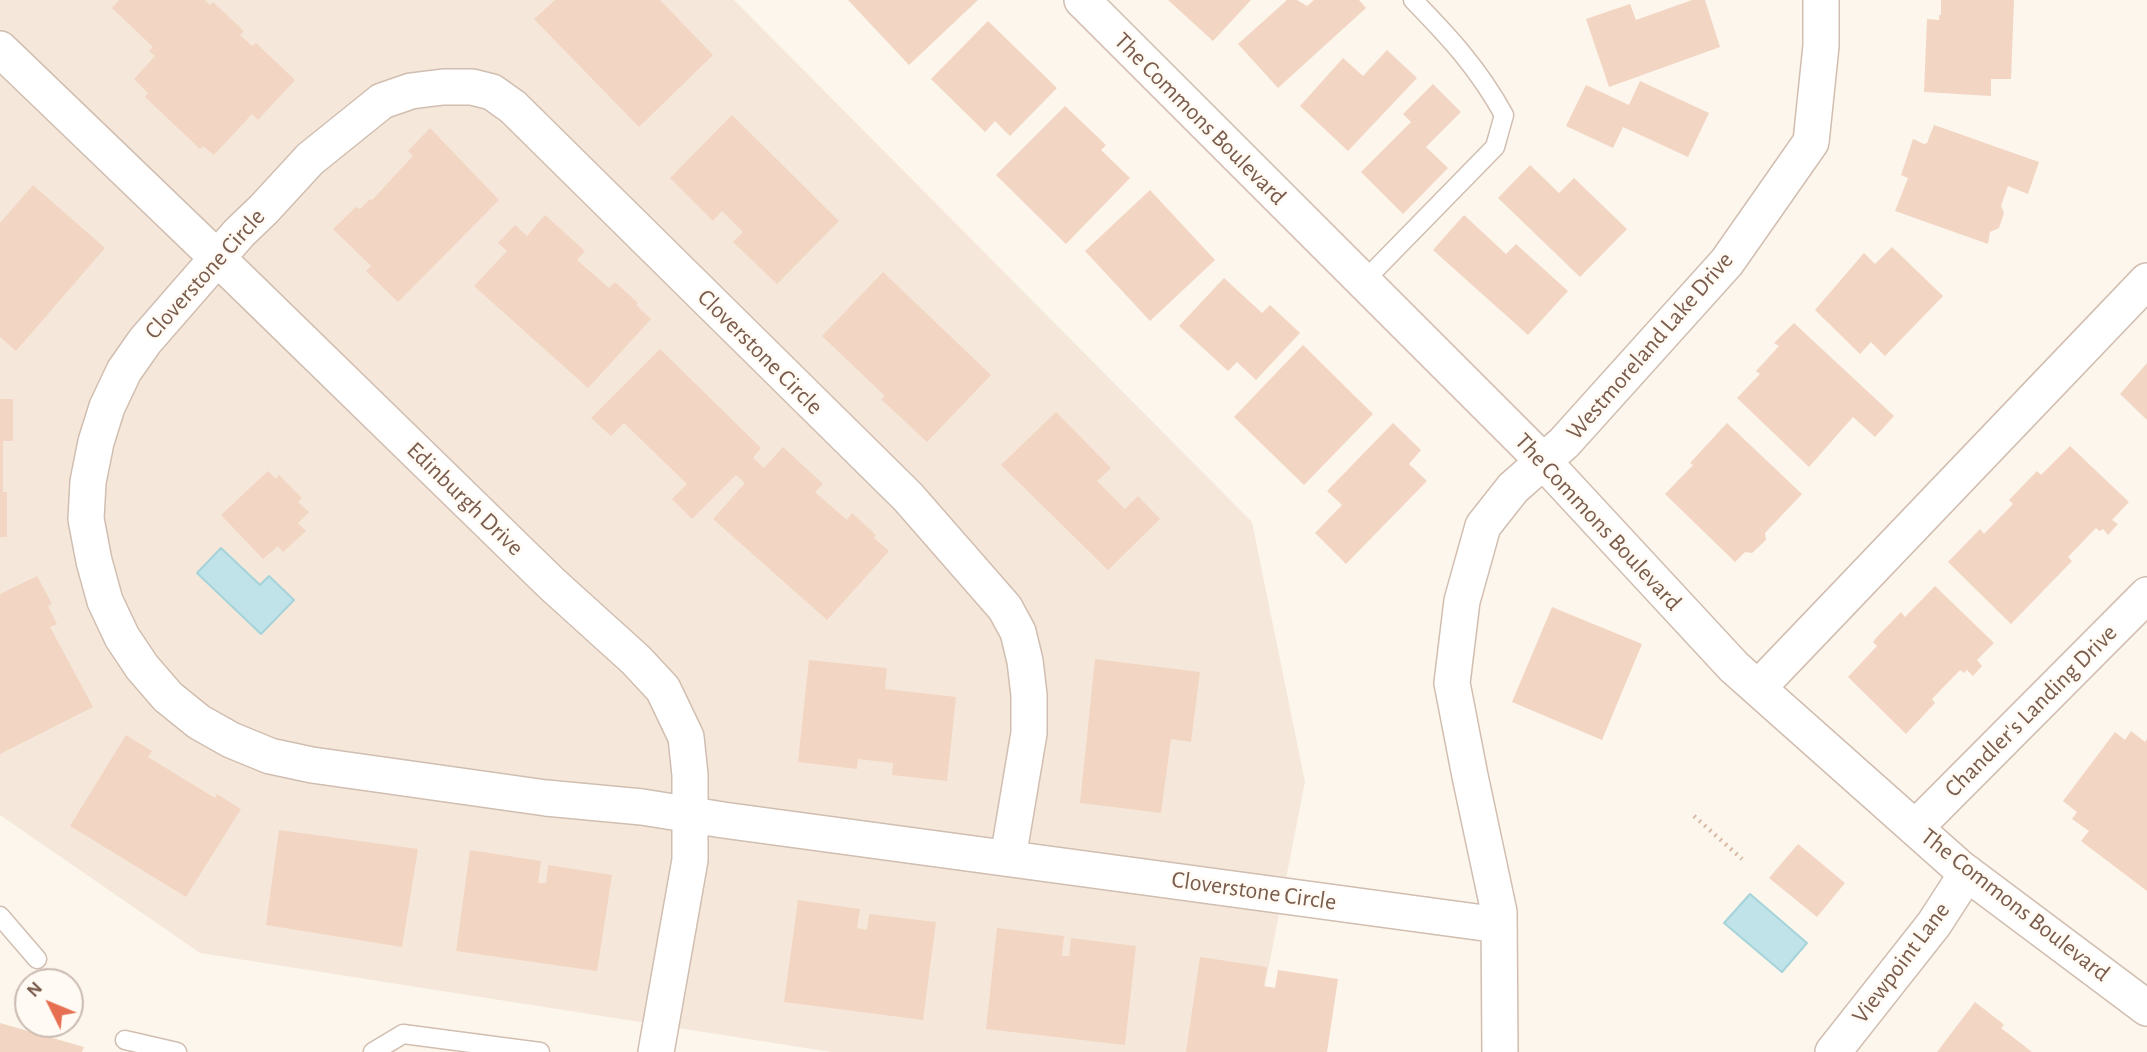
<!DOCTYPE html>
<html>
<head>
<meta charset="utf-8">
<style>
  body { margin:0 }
  #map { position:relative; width:2147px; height:1052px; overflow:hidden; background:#fdf6ec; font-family:"Alegreya Sans",sans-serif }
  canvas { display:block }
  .north { position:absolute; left:14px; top:968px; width:70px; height:70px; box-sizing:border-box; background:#fffaf3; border:2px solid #cabbb1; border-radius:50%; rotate:313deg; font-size:19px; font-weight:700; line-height:28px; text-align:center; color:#7a5c4d }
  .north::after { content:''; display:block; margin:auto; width:24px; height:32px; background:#e76f51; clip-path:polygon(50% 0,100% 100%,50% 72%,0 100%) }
</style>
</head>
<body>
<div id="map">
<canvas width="2147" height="1052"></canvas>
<div class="north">N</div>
</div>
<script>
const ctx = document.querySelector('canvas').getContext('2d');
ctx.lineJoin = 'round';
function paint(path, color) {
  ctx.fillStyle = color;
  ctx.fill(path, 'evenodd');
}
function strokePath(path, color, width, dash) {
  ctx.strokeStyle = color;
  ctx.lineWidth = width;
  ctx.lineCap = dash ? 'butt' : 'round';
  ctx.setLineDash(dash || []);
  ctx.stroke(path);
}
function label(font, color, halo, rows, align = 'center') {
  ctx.font = font + ' "Alegreya Sans",sans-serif';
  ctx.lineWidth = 5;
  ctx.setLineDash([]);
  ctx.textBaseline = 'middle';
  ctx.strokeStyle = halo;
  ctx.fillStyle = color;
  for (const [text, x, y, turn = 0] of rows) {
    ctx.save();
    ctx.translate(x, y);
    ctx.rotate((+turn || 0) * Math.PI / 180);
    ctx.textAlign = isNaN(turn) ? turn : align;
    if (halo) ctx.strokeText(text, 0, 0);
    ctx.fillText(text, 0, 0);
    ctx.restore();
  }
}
const residential = new Path2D(`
  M0 0H734L1252 522 1305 782 1252 1052H831L200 953 0 815Z`);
const water = new Path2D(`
  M221 548 260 585 269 576 294 600 261 634 197 573Z
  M1750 894 1807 943 1782 972 1724 923Z`);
const building = new Path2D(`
  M119 0H205L210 5 213 2 244 31 240 35 252 46 256 43 295 80 258 120 252 114 214 155 203 146 200 149 145 97 148 93 134 79 155 56 149 51 153 47 112 8Z
  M555 0H660L713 55 639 127 534 19Z
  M848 0H978L909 65Z
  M1168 0H1251L1213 41Z
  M1287 0H1297L1307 6 1314 0H1359L1366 8 1278 88 1238 44Z
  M1692 0H1705L1720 47 1609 87 1586 19 1630 4 1636 20Z
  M1941 0H2014L2011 79H1991V96L1924 92 1927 19 1939 20V15H1941Z
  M988 21 1057 88 1010 136 995 121 985 132 931 79Z
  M1387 50 1417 78 1348 151 1300 106 1343 58 1363 76Z
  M1640 81 1709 113 1688 157 1623 127 1613 148 1566 126 1586 85 1629 105Z
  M1433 84 1461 112 1426 147 1448 168 1403 214 1361 172 1411 122 1403 114Z
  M1065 106 1106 145 1101 150 1130 178 1066 244 996 175Z
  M732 115 839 221 777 284 733 242 743 232 722 211 713 221 670 178Z
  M1934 125 2039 162 2028 194 2008 186 2001 206 2004 213 1999 228 1990 232 1988 244 1895 211 1908 178 1901 175 1913 139 1924 144 1927 143Z
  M430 128 499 200 398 302 366 271 371 266 333 229 356 207 360 209 370 199 372 200 413 156 408 151Z
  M1530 165 1559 193 1574 178 1627 229 1580 277 1498 198Z
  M33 185 105 248 16 351 0 337V223Z
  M1150 190 1215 260 1150 321 1085 251Z
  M545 215 585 251 577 260 609 288 615 282 638 303 636 305 651 319 588 388 474 286 507 251 498 243 515 225 527 236Z
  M1464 215 1506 254 1516 244 1568 291 1528 335 1433 250Z
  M1892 247 1943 296 1885 356 1871 342 1860 354 1815 310 1864 253 1875 264Z
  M883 272 991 375 927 442 881 399 885 396 822 336Z
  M1224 278 1262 313 1270 305 1300 333 1256 380 1237 362 1228 371 1179 326Z
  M1794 323 1894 416 1875 437 1853 417 1809 467 1737 398 1760 374 1756 371 1779 346 1774 343Z
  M1303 345 1373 414 1304 485 1234 417Z
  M660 349 761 448 753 458 764 468 783 447 823 484 815 492 847 520 852 513 876 535 874 538 889 551 827 620 713 519 745 483 736 475 692 519 672 499 687 484 624 423 611 436 591 418Z
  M2147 363V420L2120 394Z
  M0 399H13V441H3V492H7V537H0Z
  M1056 412 1111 468 1097 481 1125 509 1138 496 1160 519 1108 570 1001 465Z
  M1393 423 1421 450 1409 464 1427 481 1346 564 1315 533 1342 505 1327 491Z
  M1727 423 1802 494 1765 533 1766 540 1752 553 1745 552 1735 562 1665 494 1693 465 1690 463Z
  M2070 446 2129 502 2112 520 2118 524 2108 535 2103 529 2100 531 2096 528 2091 533 2068 557 2072 561 2011 624 1948 562 1980 529 1984 534 2013 504 2009 500 2037 471 2041 475Z
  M268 471 276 479 279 475 302 498 298 502 309 512 298 523 306 531 283 552 278 546 263 559 221 515Z
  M37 576 52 604 48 606 57 624 50 627 93 707 0 754V594Z
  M1935 586 1994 643 1977 660 1982 666 1973 676 1967 670 1964 673 1960 670 1932 699 1935 703 1906 734 1848 677 1877 646 1873 642 1876 638 1901 612 1905 617Z
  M1552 607 1642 644 1602 740 1512 702Z
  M1095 659 1200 672 1191 742 1171 739 1161 813 1080 803Z
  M809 660 887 668 885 689 956 697 947 781 892 775 893 763 858 759 857 769 798 762Z
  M2131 731 2145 742 2147 739V891L2081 841 2089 831 2072 819 2077 812 2063 801 2115 732 2125 740Z
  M126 735 152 751 148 757 215 798 217 794 241 809 186 897 70 826Z
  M279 830 418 849 402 947 266 925Z
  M1798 844 1845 883 1817 917 1769 878Z
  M470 850 541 861 538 883H546L548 865 612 875 597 971 456 951Z
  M798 900 860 909 857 928 867 930 869 914 936 922 923 1020 784 1002Z
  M997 928 1064 936 1062 956H1069L1071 938 1136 946 1125 1045 986 1029Z
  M1200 957 1267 967 1264 986 1275 988 1278 970 1338 979 1327 1052H1186Z
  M1975 1002 2002 1023 2004 1025 2001 1028 2032 1052H1937Z
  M0 1023 84 1047 82 1052H0Z`);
const path = new Path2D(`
  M1694 816 1742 859`);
const service = new Path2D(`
  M1363 282 1495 147 1504 115C1478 68 1450 38 1413 0
  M0 916 37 959
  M125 1040 177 1052
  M373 1052 403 1034 540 1052`);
const minor = new Path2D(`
  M1082 0 1543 461 1734 667 1960 868 2147 1008
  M0 49 237 277 552 584 636 660 663 689 686 737 690 775V860L656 1052
  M1758 688 2147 281
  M1915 828 2147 595
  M1008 858 1029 733V695L1025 661 1018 632 1005 608 908 497 513 107 492 92 472 87H443L411 91 382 101 310 159 264 209 239 233 145 341 124 371 107 407 96 442 88 482 86 519 94 561 105 601 122 637 142 667 168 697 199 722 231 740 270 756 312 765 546 798 642 807 723 820 1499 925
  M1500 1052 1499 912 1470 776 1452 683 1462 601 1483 526 1513 488 1564 443 1727 262 1811 142 1821 46V0
  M1833 1052 1934 924 1967 873`);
const streetNames = [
  ["The Commons Boulevard",1200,119,45],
  ["Cloverstone Circle",205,274,-48],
  ["Westmoreland Lake Drive",1650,346,-49],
  ["Cloverstone Circle",760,352,45],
  ["Edinburgh Drive",465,499,44],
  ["The Commons Boulevard",1598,522,47],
  ["Chandler's Landing Drive",2031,711,-45],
  ["Cloverstone Circle",1254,891,8],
  ["The Commons Boulevard",2015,905,38],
  ["Viewpoint Lane",1901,963,-53]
];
paint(residential, '#f5e8da');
paint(water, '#bfe3e8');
strokePath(water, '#a5d3da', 2);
paint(building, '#f3d5c3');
strokePath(service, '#d1beb0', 21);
strokePath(minor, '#d1beb0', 38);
strokePath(path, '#d9b8a5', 4.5, [2, 5]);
strokePath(service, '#fff', 18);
strokePath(minor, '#fff', 35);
label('24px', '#7a5c4d', '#fffaf3', streetNames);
</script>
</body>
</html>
